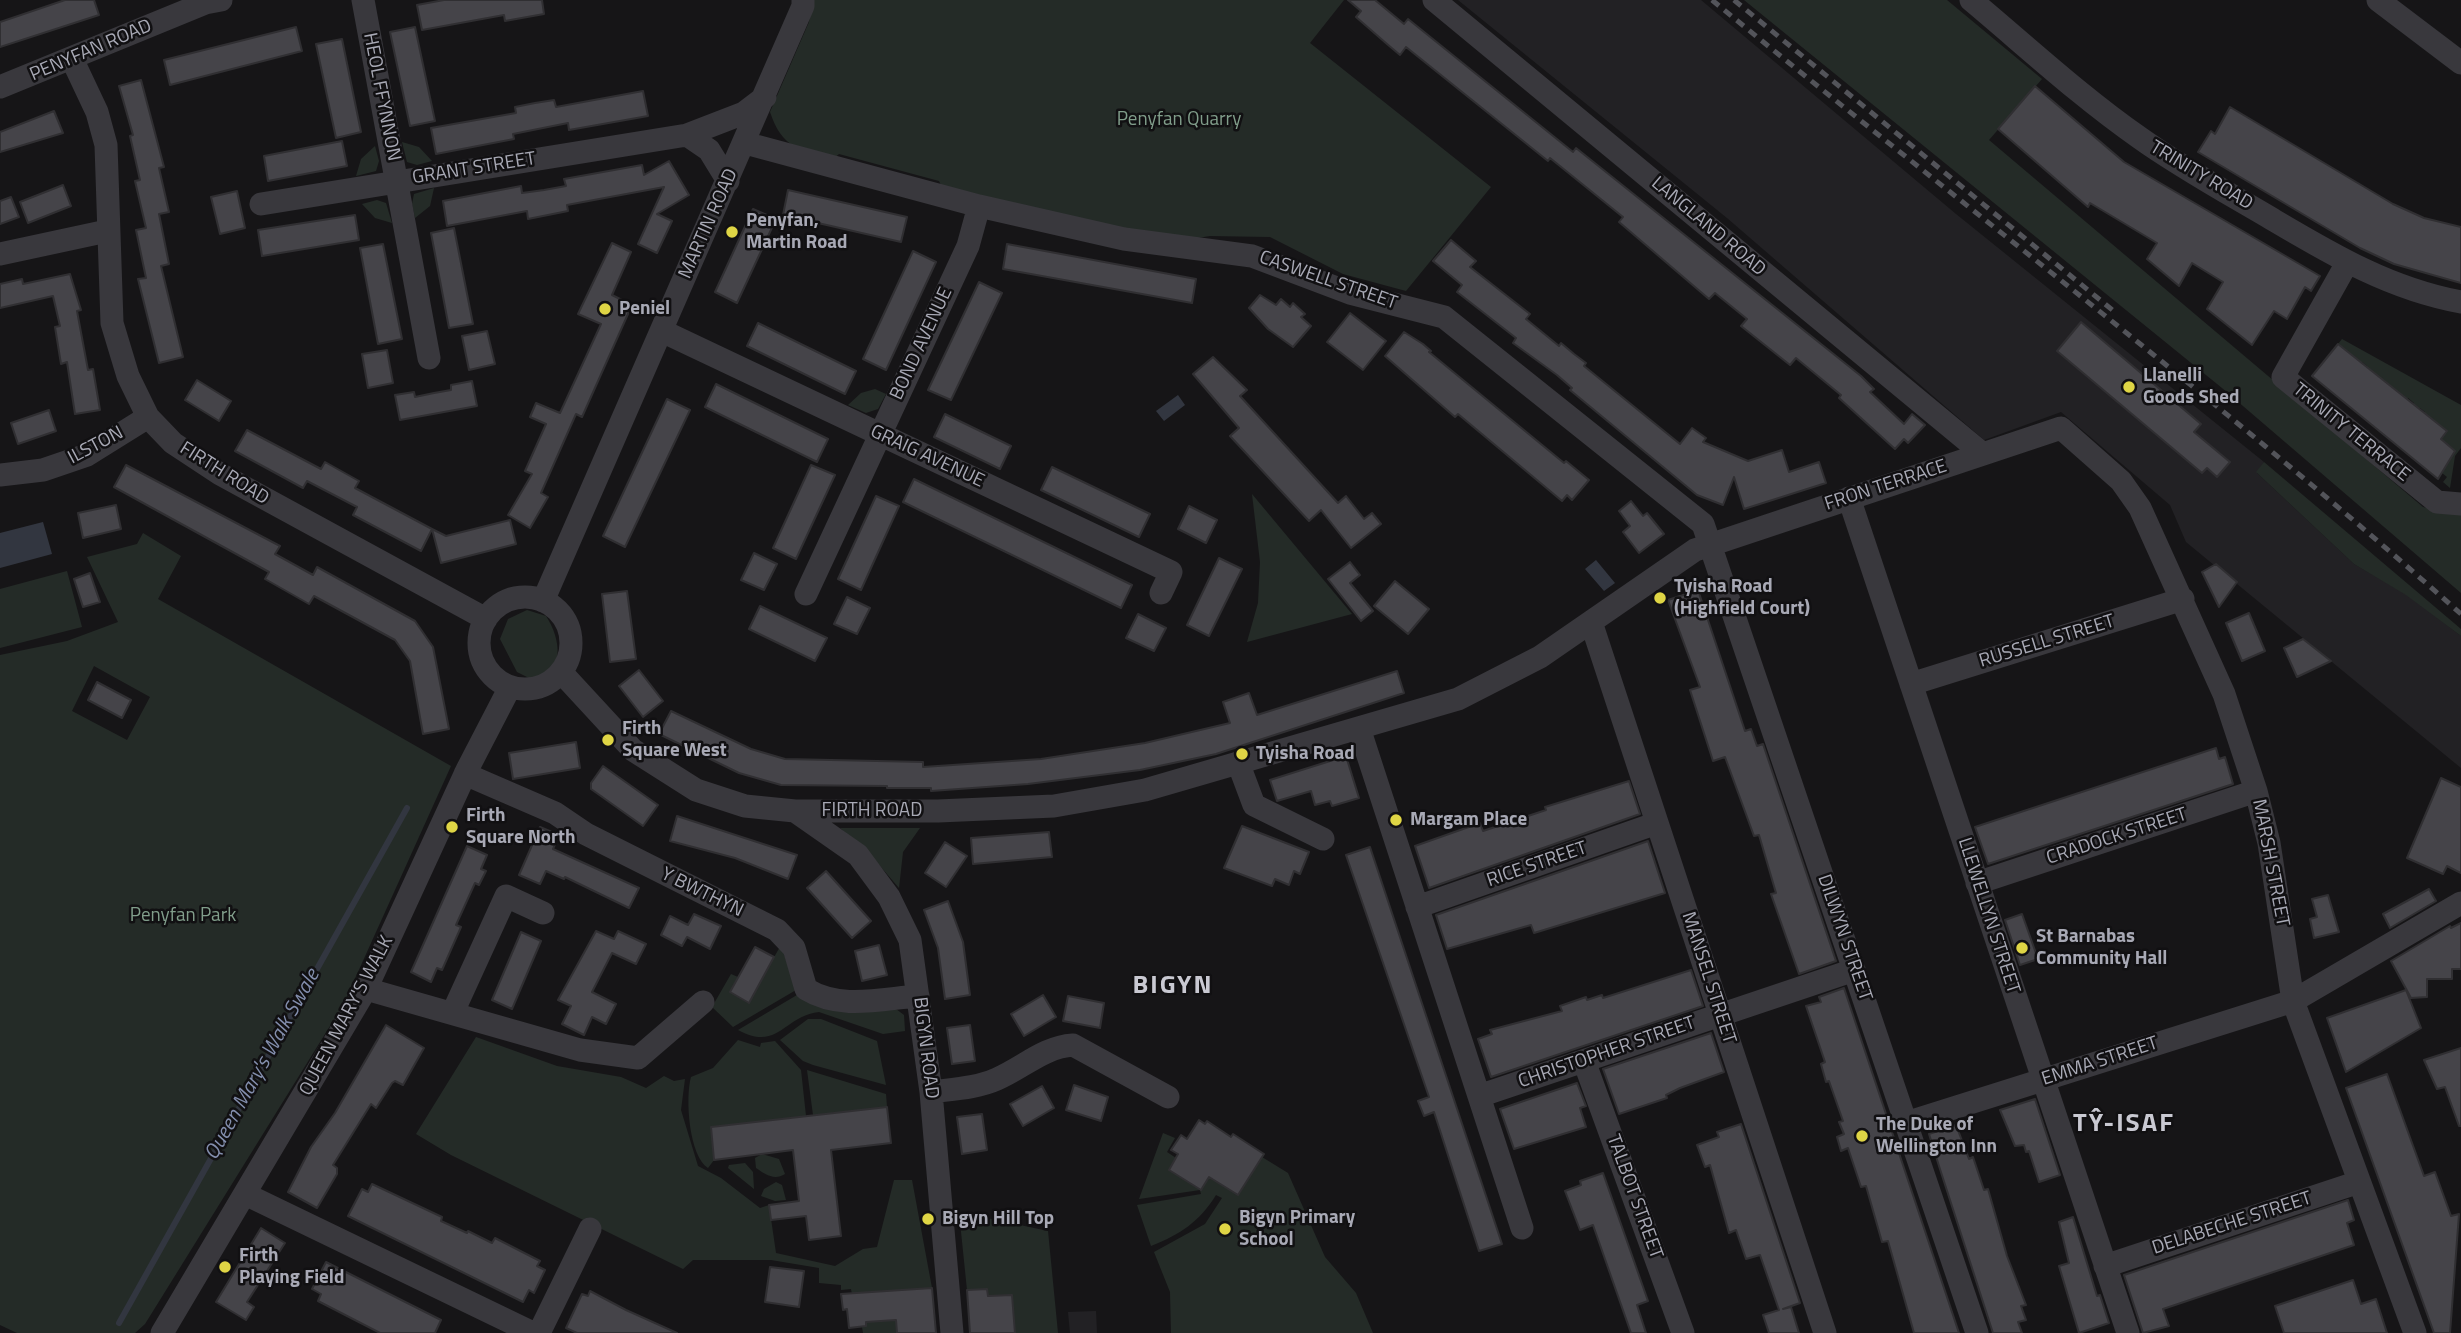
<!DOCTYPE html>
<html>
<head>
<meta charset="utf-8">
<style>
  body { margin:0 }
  canvas { display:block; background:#161517 }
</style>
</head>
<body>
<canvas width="2461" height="1333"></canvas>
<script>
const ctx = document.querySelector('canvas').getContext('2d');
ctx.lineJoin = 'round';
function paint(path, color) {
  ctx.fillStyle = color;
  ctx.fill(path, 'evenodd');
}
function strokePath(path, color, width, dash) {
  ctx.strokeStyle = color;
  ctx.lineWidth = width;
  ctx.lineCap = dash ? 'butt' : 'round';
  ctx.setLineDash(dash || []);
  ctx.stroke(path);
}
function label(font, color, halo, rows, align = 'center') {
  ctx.font = font + ' "Titillium Web",sans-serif';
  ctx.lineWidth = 5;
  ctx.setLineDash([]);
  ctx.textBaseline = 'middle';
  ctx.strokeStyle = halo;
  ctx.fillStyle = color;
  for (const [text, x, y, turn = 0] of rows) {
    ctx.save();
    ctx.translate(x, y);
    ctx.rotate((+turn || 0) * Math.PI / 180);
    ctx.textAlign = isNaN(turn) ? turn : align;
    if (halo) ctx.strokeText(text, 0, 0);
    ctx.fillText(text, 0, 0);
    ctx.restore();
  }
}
const built = new Path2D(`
  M1458 0H1701L1956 214 2264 462 2257 473 2354 564 2406 594 2461 636V768L2186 542 2170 505 2061 412 1984 440 1727 218Z
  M1096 1311 1097 1333H1070L1068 1312Z`);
const green = new Path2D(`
  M813 0H1344L1310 43 1491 187 1406 291 1343 274 1270 237 1210 236 1178 241 943 189 939 181 839 154 832 160C799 150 782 148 770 112L809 22Z
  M1744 0H1947L2042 79 1989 140 2423 507 2461 515V593L2222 388Z
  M402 142 419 147 432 161 417 165 407 162Z
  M375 146 379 161 376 171 356 176 361 159Z
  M434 188 430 206 415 218 412 204 414 194Z
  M377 200 386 203 392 223 375 218 362 204Z
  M2342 339 2461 405V448L2455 456 2450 488 2443 482 2447 477 2442 473 2455 451 2446 444 2432 450 2447 431 2441 427 2409 432 2425 412 2420 408 2403 427 2398 423 2414 403 2408 398 2391 418 2352 385 2367 366 2362 362 2346 382 2345 350 2338 344Z
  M875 389 886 394 878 409 866 413 848 405 861 393Z
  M2264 462 2461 629V636L2406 595 2354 564 2256 472Z
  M1252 494 1352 614 1247 642 1258 603 1260 562Z
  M143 533 181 556 158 599 451 766 343 1005 145 1324 135 1333H17L0 1325V655L67 641 118 622 87 557 137 544ZM94 666 150 697 127 740 72 711Z
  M67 571 82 627 0 648V589Z
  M527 610 546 616C561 639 566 673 533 680L517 672 500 639 508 619Z
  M840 828H920L903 852 899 888 868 852Z
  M781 945 796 990 733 1027 712 1007 731 974 738 977 730 992 748 1003Z
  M797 995C828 1016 859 1013 896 1009L904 1015 905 1031 883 1034 819 1012C783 1016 779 1052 738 1030Z
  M808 1019H821L877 1041 886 1085 813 1065 803 1061 780 1040Z
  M476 1037 557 1066 621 1077 646 1088 664 1076 674 1081 685 1079 681 1110 698 1166 721 1178 760 1208 769 1205 776 1253 835 1266 863 1249 877 1247 894 1180H912L932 1288 877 1292 878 1305 911 1319 897 1333H863L862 1327 866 1326C865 1308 853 1304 851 1289L841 1290V1285L819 1283V1268L771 1260H693L683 1269 451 1155 416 1134Z
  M738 1040 760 1047 761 1043 775 1041 801 1070 806 1116 711 1127 714 1160 708 1168C689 1156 685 1098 691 1077L713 1068Z
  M807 1070 886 1094 887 1107 813 1115Z
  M1163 1133 1175 1138 1167 1152 1176 1158 1169 1170 1201 1190 1209 1177 1239 1194 1262 1157 1288 1173 1325 1257 1356 1293 1373 1333H1171L1170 1292 1154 1252 1205 1224 1222 1198 1216 1195C1199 1222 1181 1234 1151 1246L1137 1205 1201 1194 1200 1190 1139 1199Z
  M762 1154 779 1159 785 1174C774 1181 765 1174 756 1168L755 1158Z
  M745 1163 753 1172 754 1189 728 1168 729 1165Z
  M776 1182 782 1185 786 1200 775 1201 761 1196 764 1189Z
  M959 1212 1048 1231 1058 1333H1015V1329L987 1306 1013 1305V1295L988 1296 967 1290Z`);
const water = new Path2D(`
  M1178 395 1185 405 1164 421 1156 411Z
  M43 522 52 554 0 568V533Z
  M1596 560 1615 583 1604 591 1585 569Z`);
const stream = new Path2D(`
  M119 1323 407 808`);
const building = new Path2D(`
  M65 0H94L99 15 0 47V22Z
  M444 0H542L544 14 505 21 504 15 422 30 417 5Z
  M1348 0H1375L1404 24 1408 19 1573 152 1576 148 1861 376 1874 389 1870 392 1904 424 1912 414 1925 425 1908 443 1904 439 1895 449 1839 398 1841 395 1796 358 1790 365 1741 326 1747 319 1715 293 1709 299 1619 222 1623 217 1550 158 1548 161 1406 47 1400 55 1387 44 1356 17 1361 11Z
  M296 27 302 51 170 85 164 60Z
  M415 27 435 121 410 126 390 32Z
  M342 39 361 132 336 138 316 44Z
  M141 80 164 167 159 168 169 212 159 214 169 264 161 266 183 357 159 363 138 279 146 278 136 230 146 228 135 181 140 180 130 136 133 135 119 86Z
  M2035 86 2124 162 2320 276 2311 291 2305 287 2287 319 2274 311 2252 345 2207 309 2223 282 2192 263 2179 286 2147 259 2157 243 2090 203 2088 207 1998 129Z
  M643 91 648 116 569 130 568 123 513 134 514 139 436 154 431 128 516 113 515 107 535 103 554 100 556 107Z
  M2230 107 2393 204 2424 218 2461 227V283L2394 264 2360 248 2198 152 2211 131 2215 134Z
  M54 111 63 133 0 152V132Z
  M342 141 347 166 268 181 264 156Z
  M669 161 689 195 657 214 672 221 657 253 638 244 664 187 567 205 568 211 528 219 527 211 447 226 443 201 521 186 522 193 544 190 566 186 564 179 642 165 644 175Z
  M63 185 71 206 28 223 20 202Z
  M788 190 907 217 901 242 783 215Z
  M237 191 245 228 220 234 211 197Z
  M11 197 19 217 0 224V201Z
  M753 209 776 219 737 303 715 292Z
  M355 215 359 240 262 256 258 230Z
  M454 228 473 324 449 328 431 233Z
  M1451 240 1476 261 1470 267 1530 314 1526 319 1559 346 1561 343 1574 354 1586 363 1584 366 1680 444 1692 428 1706 438 1703 442 1748 461 1782 450 1789 472 1819 462 1826 483 1744 509 1734 477 1723 505 1697 495 1570 390 1572 388 1557 375 1513 343 1516 338 1457 292 1462 285 1433 261Z
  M612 243 631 252 612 295 632 305 582 417 576 414 541 493 548 497 530 528 508 515 532 474 525 471 546 424 530 417 536 403 560 413 601 324 578 314Z
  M383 244 402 339 378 344 360 248Z
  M1007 244 1196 279 1192 303 1003 269Z
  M913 251 936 262 886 370 863 359Z
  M70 274 81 310 77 311 88 370 93 369 100 410 75 414 67 362 61 364 55 327 60 326 53 296 0 308V284L22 279 23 284Z
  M979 282 1002 293 951 400 928 390Z
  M1260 295 1276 305 1281 299 1290 307 1293 303 1305 314 1301 317 1311 326 1293 347 1268 329 1249 308Z
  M1350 313 1386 341 1363 370 1327 342Z
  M2081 322 2201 424 2194 432 2230 462 2217 477 2207 468 2202 473 2057 351Z
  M758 323 856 371 845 394 747 346Z
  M487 331 495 364 469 370 462 336Z
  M1404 332 1423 344 1431 351 1429 352 1564 463 1566 461 1589 480 1572 500 1567 495 1562 501 1458 414 1455 417 1385 356Z
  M2338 344 2447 431 2441 439 2455 451 2438 479 2312 376Z
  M387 350 393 383 368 388 362 354Z
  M1213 357 1247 390 1240 396 1338 503 1346 496 1364 519 1372 513 1381 524 1351 548 1321 510 1309 521 1230 436 1239 428 1193 374Z
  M197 380 231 401 219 421 185 400Z
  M472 381 477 406 400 420 395 395 414 392 415 397 434 393 451 390V385Z
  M716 384 828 439 817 462 705 407Z
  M667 399 690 410 625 547 603 536Z
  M49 410 56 431 18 444 11 423Z
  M945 414 1011 446 1000 469 934 437Z
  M247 430 321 469 325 462 359 481 355 488 432 529 421 551 353 515 357 507 307 481 303 488 235 451Z
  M126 465 280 546 275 554 313 575 317 567 415 621 433 647 449 729 423 734 410 661 395 640 314 596 309 604 265 579 269 572 114 487Z
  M811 465 835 475 796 559 773 548Z
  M1052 467 1150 514 1139 537 1041 490Z
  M914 479 1132 585 1121 608 903 502Z
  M876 496 899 506 861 590 838 579Z
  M1631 501 1643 516 1647 513 1664 534 1639 553 1623 532 1630 526 1619 511Z
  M116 505 121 529 83 538 78 513Z
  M1189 506 1217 520 1206 543 1178 529Z
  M510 520 516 544 441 563 432 529 446 536Z
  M754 553 777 564 764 590 741 580Z
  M1219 558 1242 569 1209 636 1187 625Z
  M1350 562 1360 575 1350 583 1373 611 1361 621 1328 579Z
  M2216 564 2237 582 2219 607 2202 572Z
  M90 573 100 602 83 607 74 579Z
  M1395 581 1429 609 1408 634 1374 606Z
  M1698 590 1745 731 1751 729 1757 746 1763 744 1836 961 1799 974 1771 894 1776 893 1759 835 1754 836 1725 757 1713 761 1690 690 1700 687 1668 600Z
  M627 591 636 659 610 662 602 594Z
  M847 597 870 608 857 634 834 624Z
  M760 606 827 638 815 661 749 629Z
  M2249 613 2265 651 2242 661 2226 623Z
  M1138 614 1166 628 1154 651 1126 638Z
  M2303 639 2331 661 2297 677 2284 648Z
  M639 670 663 701 643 717 619 686Z
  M1397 671 1404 693 1216 754 1140 770 1028 784 931 791V788H887V786L781 785 739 773 659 734 671 711 751 749 785 759 923 762V767L1041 759 1145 743 1230 723 1223 702 1249 693 1257 715Z
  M97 682 131 700 122 718 88 700Z
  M576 742 580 768 513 779 509 753Z
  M2216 748 2219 759 2225 757 2233 784 1988 864 1975 827Z
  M1346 756 1359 798 1332 806 1330 801 1315 805 1311 791 1277 801 1270 780Z
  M603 766 658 805 643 826 591 789V783Z
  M2441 778 2461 787V873L2447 866 2443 874 2407 858Z
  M1629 781 1640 814 1429 888 1415 846 1480 823 1483 831 1546 810 1545 807Z
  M677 816 797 855 788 879 735 858 670 841Z
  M1242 826 1309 852 1300 874 1294 871 1289 885 1275 879 1272 886 1224 868Z
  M540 827 559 835 553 849 639 888 629 908 565 877 564 879 546 871 540 884 519 875Z
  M1049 832 1052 857 973 864 971 838Z
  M1648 841 1665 893 1534 933 1531 925 1447 949 1436 915Z
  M945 842 967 856 946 887 925 873Z
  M467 846 487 855 481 869 486 871 479 885 475 883 456 925 461 927 442 970 437 968 431 982 411 972Z
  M1370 847 1502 1244 1479 1251 1434 1112 1424 1116 1418 1101 1429 1097 1346 855Z
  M826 871 871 921 852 938 807 888Z
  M2429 889 2436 901 2390 928 2383 914Z
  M2328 895 2339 932 2314 938 2310 919 2317 917 2312 899Z
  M948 901 963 942 970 995 945 999 938 948 924 910Z
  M694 914 721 926 710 949 687 937 682 946 661 935 670 916 688 925Z
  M2022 914 2038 959 2020 965 2005 920Z
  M2461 923V969H2452V979H2427V997L2411 998 2391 961 2450 926 2451 928Z
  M596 931 614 939 618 931 646 944 636 964 612 953 592 992 616 1004 606 1024 592 1017 584 1035 562 1024 571 1006 558 1000Z
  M521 932 541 941 512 1009 492 1000Z
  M879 945 887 975 862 981 855 951Z
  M755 947 774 957 749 1003 730 992Z
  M1691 970 1703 1006 1491 1077 1478 1039 1492 1034 1490 1030 1562 1011 1560 1006 1586 997 1587 1000 1602 995 1603 998Z
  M1844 988 1959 1333H1914L1888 1241 1882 1242 1866 1186 1861 1187 1848 1148 1841 1151 1837 1137 1844 1134 1839 1122 1843 1121 1829 1081 1826 1082 1821 1064 1825 1062 1806 1006 1821 1002 1819 997Z
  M2406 990 2421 1028 2346 1072 2327 1018Z
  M1043 995 1056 1017 1024 1036 1011 1014Z
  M1068 996 1104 1003 1100 1028 1063 1021Z
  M386 1025 424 1048 403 1085 395 1081 392 1083 376 1108 371 1104 333 1165 337 1168V1174L317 1208 288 1192 311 1147 335 1113Z
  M970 1025 975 1061 952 1064 947 1028Z
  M1711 1033 1724 1072 1680 1088 1666 1095 1667 1098 1619 1114 1603 1069Z
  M2461 1048V1126H2459L2445 1087 2437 1089 2424 1060Z
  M2387 1074 2424 1176 2435 1172 2451 1216 2459 1214 2450 1333H2434L2346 1088Z
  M1577 1083 1586 1106 1580 1108 1586 1127 1514 1149 1500 1109Z
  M1074 1085 1108 1097 1101 1121 1066 1110Z
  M1042 1086 1054 1108 1023 1126 1010 1104Z
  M2035 1099 2060 1175 2039 1182 2029 1151 2026 1152 2024 1145 2015 1146 2000 1110Z
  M887 1107 891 1143 831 1150 841 1236 809 1240 806 1216 771 1220 769 1205 799 1201 793 1150 714 1160 711 1127Z
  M982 1114 987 1150 962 1154 957 1117Z
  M1199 1120 1205 1124 1207 1121 1231 1137 1233 1134 1264 1154 1238 1195 1209 1177 1201 1190 1169 1170 1178 1154 1171 1150 1181 1135 1187 1139Z
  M1741 1124 1800 1303 1783 1309 1791 1307 1799 1333H1769L1763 1315 1779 1310 1760 1255 1746 1259 1736 1230 1729 1233 1710 1165 1705 1167 1697 1145 1719 1137 1717 1132Z
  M1956 1125 1969 1159 1973 1157 1984 1190 1988 1189 2007 1256 2026 1305 2021 1306 2026 1320 2018 1322 2022 1333H1993L1939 1166 1929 1134Z
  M1603 1173 1648 1301 1637 1305 1646 1333H1631L1593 1225 1580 1230 1565 1191 1581 1185 1580 1181Z
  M372 1184 442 1217 441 1221 467 1233 468 1231 492 1243 495 1238 540 1261 537 1266 545 1270 534 1293 529 1290 523 1302 348 1216 362 1189 368 1192Z
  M2348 1200 2354 1220 2347 1223 2354 1245 2163 1309 2169 1326 2143 1333 2124 1275Z
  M2073 1217 2097 1296 2100 1295 2109 1323 2079 1333 2059 1266 2069 1263 2059 1222Z
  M261 1228 285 1243 247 1302 254 1307 246 1320 216 1302Z
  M326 1262 441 1320 435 1333H380L318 1301 321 1294 312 1289Z
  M770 1267 804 1271 799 1307 765 1302Z
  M2353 1280 2361 1304 2376 1299 2387 1333H2284L2275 1306Z
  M932 1288 936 1333H897L896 1320 866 1322V1326L849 1328 847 1309 843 1310 841 1294Z
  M987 1289 988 1296 1012 1295 1015 1333H970L967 1290Z
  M590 1291 626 1310 677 1333H577L566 1328 582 1294 588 1296Z`);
const street = new Path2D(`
  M363 0 429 358
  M1434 0 1983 454
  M1971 0C2026 46 2081 97 2140 138 2182 168 2228 193 2272 219 2333 255 2390 289 2461 302
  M2378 0 2461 63
  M72 59 97 112 106 145 112 323 128 376 148 417 173 443 220 474 486 619
  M0 87 205 3 221 0
  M745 143 979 206 1124 239 1252 256 1350 293 1444 317 1703 524 1977 1333
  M728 181 709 150 687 135 744 113 765 97
  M261 204 687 135
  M0 254 107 231
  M2347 263 2283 377 2437 502 2461 504
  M662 331 1171 572 1161 593
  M0 475 43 470 87 455 148 417
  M1849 498 2128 1333
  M806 594 968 246 979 206
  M479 643a46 46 0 1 1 92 0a46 46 0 1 1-92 0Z
  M543 601 803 6V0
  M1591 622 1825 1333
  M561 672 633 750 696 790 745 806 795 811H938L1054 806 1145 790 1458 699 1540 657 1695 550 2061 428 2121 481 2140 508 2224 694 2256 791 2269 843 2293 1001 2415 1333
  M1911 684 2183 599
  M1359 728 1522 1228
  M1239 765 1254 805 1323 839
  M465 774 555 813 586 834 777 930 794 948 806 989C840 1010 880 999 918 996
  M795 811 858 855 889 897 910 940 931 1092 952 1333
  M1977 883 2256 791
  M1417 907 1657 823
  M366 989 580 1050 638 1058 703 1002
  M453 1012 506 896 543 913
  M1584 1061 1683 1333
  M931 1092C954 1089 977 1088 997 1079 1024 1067 1044 1047 1073 1045L1168 1097
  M1479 1096 1854 970
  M1906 1123 2293 1001 2461 903
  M245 1194 533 1333
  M2105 1266 2359 1182
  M162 1333 366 989 467 770 510 687
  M539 1333 590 1229`);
const rail = new Path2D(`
  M1712 0C1961 205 2220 399 2461 614
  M1734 0 2116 313`);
const markers = [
  [732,232,7,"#dfd545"],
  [605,309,7,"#dfd545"],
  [2129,387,7,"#dfd545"],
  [1660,598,7,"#dfd545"],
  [608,740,7,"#dfd545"],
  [1242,754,7,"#dfd545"],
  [1396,820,7,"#dfd545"],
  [452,827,7,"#dfd545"],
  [2022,948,7,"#dfd545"],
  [1862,1136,7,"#dfd545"],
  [928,1219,7,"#dfd545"],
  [1225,1229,7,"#dfd545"],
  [225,1267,7,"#dfd545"]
];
const streetNames = [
  ["PENYFAN ROAD",91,51,-23],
  ["HEOL FFYNNON",381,97,79],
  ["GRANT STREET",474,169,-9],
  ["TRINITY ROAD",2201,176,31],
  ["MARTIN ROAD",709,224,-66],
  ["LANGLAND ROAD",1708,227,40],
  ["CASWELL STREET",1328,281,19],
  ["BOND AVENUE",922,344,-65],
  ["TRINITY TERRACE",2351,433,39],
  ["ILSTON",96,446,-28],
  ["GRAIG AVENUE",927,457,25],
  ["FIRTH ROAD",224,474,32],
  ["FRON TERRACE",1886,486,-18],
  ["RUSSELL STREET",2047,642,-17],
  ["FIRTH ROAD",872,811],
  ["CRADOCK STREET",2117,837,-18],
  ["MARSH STREET",2270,863,79],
  ["RICE STREET",1537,865,-19],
  ["Y BWTHYN",702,893,26],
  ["LLEWELLYN STREET",1988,916,72],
  ["DILWYN STREET",1844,938,71],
  ["MANSEL STREET",1708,978,72],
  ["QUEEN MARY'S WALK",347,1016,-62],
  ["BIGYN ROAD",925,1048,83],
  ["CHRISTOPHER STREET",1607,1053,-19],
  ["EMMA STREET",2100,1062,-18],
  ["TALBOT STREET",1634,1197,70],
  ["DELABECHE STREET",2232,1224,-18]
];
const parkNames = [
  ["Penyfan Quarry",1179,120],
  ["Penyfan Park",183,916]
];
const poiNames = [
  ["Penyfan,",746,221],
  ["Martin Road",746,243],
  ["Peniel",619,309],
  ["Llanelli",2143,376],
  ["Goods Shed",2143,398],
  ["Tyisha Road",1674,587],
  ["(Highfield Court)",1674,609],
  ["Firth",622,729],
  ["Square West",622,751],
  ["Tyisha Road",1256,754],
  ["Firth",466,816],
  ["Square North",466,838],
  ["Margam Place",1410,820],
  ["St Barnabas",2036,937],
  ["Community Hall",2036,959],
  ["The Duke of",1876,1125],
  ["Wellington Inn",1876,1147],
  ["Bigyn Primary",1239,1218],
  ["School",1239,1240],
  ["Bigyn Hill Top",942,1219],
  ["Firth",239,1256],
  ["Playing Field",239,1278]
];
const waterNames = [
  ["Queen Mary's Walk Swale",263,1065,-61]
];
const districtNames = [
  ["BIGYN",1173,987],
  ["TŶ-ISAF",2124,1125]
];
paint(built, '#222124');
paint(green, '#242b27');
paint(water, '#323640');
strokePath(stream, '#323640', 6);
paint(building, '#454449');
strokePath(building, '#302f32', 2);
strokePath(street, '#39383d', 23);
strokePath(rail, '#53545a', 5, [9, 7]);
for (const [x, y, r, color] of markers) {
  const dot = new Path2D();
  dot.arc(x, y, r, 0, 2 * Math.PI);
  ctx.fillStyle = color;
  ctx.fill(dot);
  strokePath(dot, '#111012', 2.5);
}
label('19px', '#a8a9b5', '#111012', streetNames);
label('19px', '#819e8b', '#111012', parkNames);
label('bold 19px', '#a8a9b5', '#111012', poiNames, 'left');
label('italic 21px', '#838ead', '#111012', waterNames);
ctx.letterSpacing = '2px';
label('bold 26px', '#c9c9d2', '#111012', districtNames);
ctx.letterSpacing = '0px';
</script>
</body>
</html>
